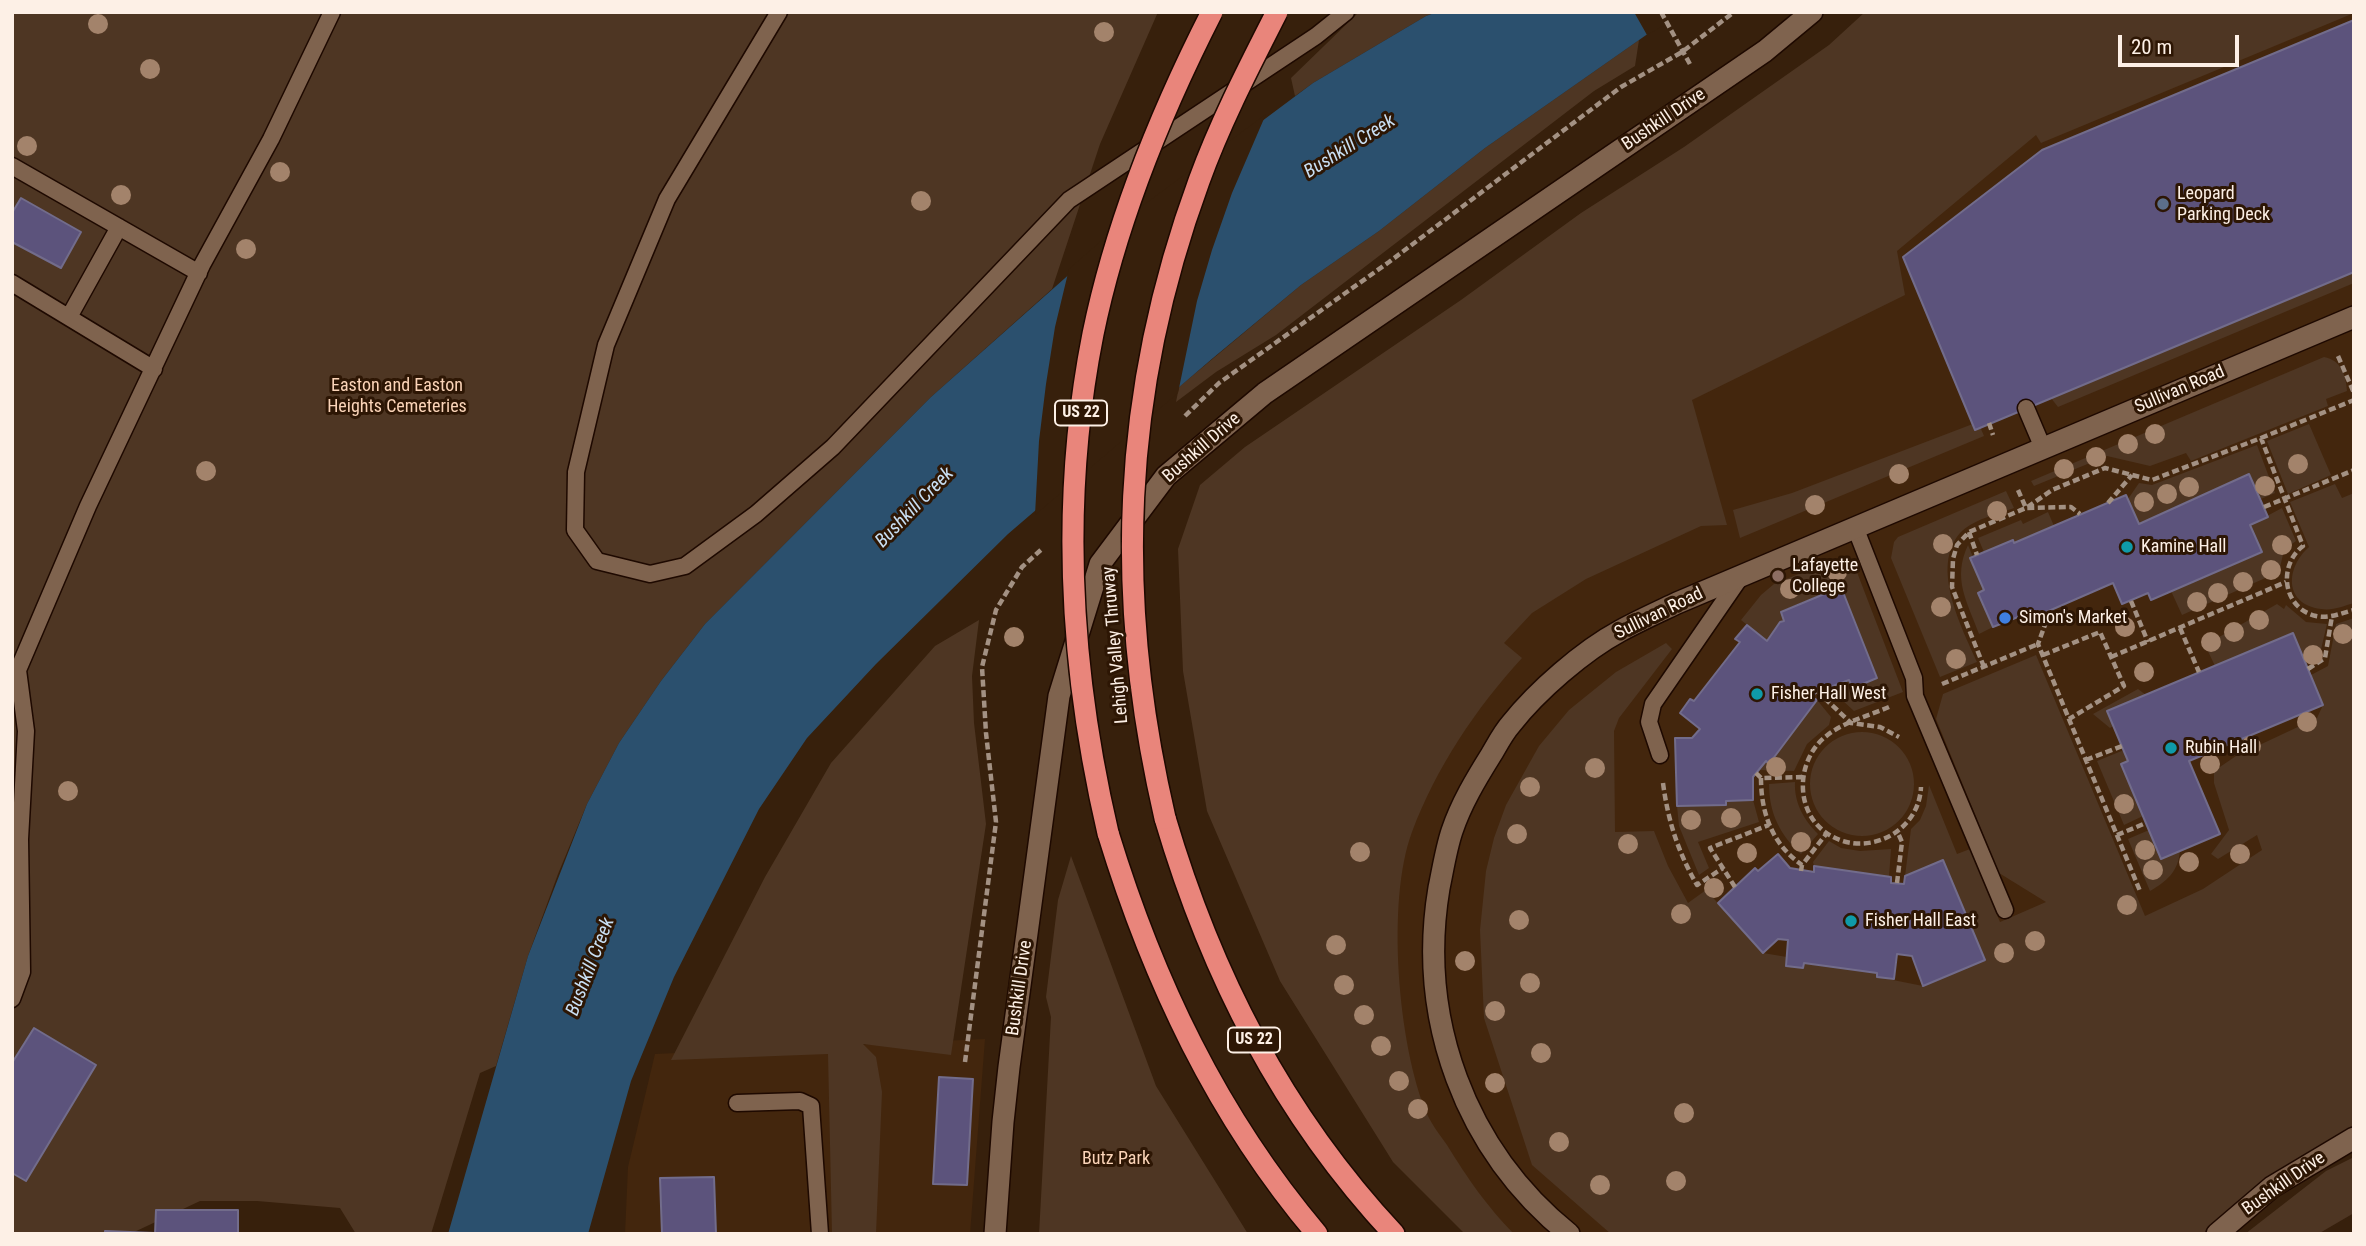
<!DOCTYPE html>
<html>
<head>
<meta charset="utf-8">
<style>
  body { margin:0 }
  #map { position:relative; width:2366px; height:1246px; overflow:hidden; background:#37200c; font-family:"Roboto Condensed",sans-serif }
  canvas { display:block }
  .frame { position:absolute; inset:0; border:14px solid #fdf0e6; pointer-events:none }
  .scale { position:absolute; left:2118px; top:35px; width:121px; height:32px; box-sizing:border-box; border:4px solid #fdf0e6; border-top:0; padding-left:9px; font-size:21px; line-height:24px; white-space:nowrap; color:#fdf0e6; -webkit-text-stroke:5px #2d1604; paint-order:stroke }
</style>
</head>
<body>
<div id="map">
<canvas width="2366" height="1246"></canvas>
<div class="frame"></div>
<div class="scale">20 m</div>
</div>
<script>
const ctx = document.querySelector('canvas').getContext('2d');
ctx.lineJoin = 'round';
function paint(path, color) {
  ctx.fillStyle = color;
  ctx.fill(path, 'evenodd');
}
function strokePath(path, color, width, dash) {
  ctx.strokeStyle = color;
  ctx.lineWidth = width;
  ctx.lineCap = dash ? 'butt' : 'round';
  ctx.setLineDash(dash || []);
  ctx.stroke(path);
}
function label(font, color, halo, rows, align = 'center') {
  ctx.font = font + ' "Roboto Condensed",sans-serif';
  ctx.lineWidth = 6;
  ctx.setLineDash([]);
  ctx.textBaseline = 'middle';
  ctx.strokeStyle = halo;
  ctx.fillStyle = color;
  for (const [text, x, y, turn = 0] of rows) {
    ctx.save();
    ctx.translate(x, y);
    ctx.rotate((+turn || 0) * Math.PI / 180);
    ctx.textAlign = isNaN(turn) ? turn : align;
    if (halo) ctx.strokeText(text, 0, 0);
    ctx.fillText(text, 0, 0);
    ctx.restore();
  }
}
const built = new Path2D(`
  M2354 12V1130L2233 1209 2205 1234H1494L1419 1139 1282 442 1475 313Z
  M985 1039 970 1234H625L628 1167 655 1054Z`);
const green = new Path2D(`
  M12 12H1158L1100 144 1052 289 931 397 705 624 661 681 619 743 587 804 558 874 528 956 496 1066 480 1073 431 1234H356L340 1208 257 1201H200L130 1234H12Z
  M1359 12H1437L1426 16 1313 83 1295 96 1291 78Z
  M1865 12 2354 13 2041 143 2036 135 1897 251 1905 295 1692 400 1727 525 1701 526 1586 579 1532 613 1504 643 1522 658C1476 708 1436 768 1412 832 1386 901 1398 1046 1427 1114 1432 1125 1440 1135 1447 1145 1468 1179 1486 1205 1514 1234H1465L1393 1162 1280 981 1207 811 1183 671 1178 549 1200 485 1245 447 1461 300 1581 213 1684 147 1829 45Z
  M1639 40 1635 66 1594 91 1276 335 1216 372 1176 402 1179 387 1301 285 1379 231 1485 148Z
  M2354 272V283L2058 407 2051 398Z
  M2324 357C2341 360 2346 375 2347 391L2326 399 2328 406 2191 461 2186 453 2150 466 2107 456 2034 486 2031 481Z
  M1978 422 1984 436 1740 538 1733 510 1792 493Z
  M2309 424 2331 475 2288 494 2267 441Z
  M2257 445 2275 493 2261 499 2249 474 2139 524 2128 499 2139 483 2152 485Z
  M2335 484 2342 498 2354 493V603C2343 606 2333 611 2321 609 2283 604 2286 567 2309 547L2290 502Z
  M2006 491 2014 508C1997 514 1972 520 1960 533 1930 568 1962 628 1977 662L1940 677 1891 558 1894 542 1898 537Z
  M2282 508 2296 541 2284 550 2279 572 2182 615 2171 591 2262 553 2250 525Z
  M2048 512 2054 526 2014 543 2013 540 1984 552 1978 538 2021 520 2023 524Z
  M1968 545 1973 557 1970 559 1984 590 1979 593 1993 627 1979 634C1967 601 1952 579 1968 545Z
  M1842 559 1855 567 1903 692 1854 711 1829 688 1849 680 1853 688 1877 677 1840 587 1781 611 1784 621 1780 622 1767 641 1741 620 1761 595 1774 584 1833 560Z
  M2277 604 2284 609 2286 605 2306 622 2327 624 2319 658 2306 664 2293 634 2215 666 2205 645Z
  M2354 618V1130L2233 1209 2205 1234H1611L1532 1165 1484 1018 1480 930 1486 871 1494 838 1506 805 1539 746 1569 710 1616 672 1666 643 1672 649 1619 718 1614 731 1615 832 1654 831 1668 866 1688 903 1706 890 1763 953 1787 957 1786 966 1803 968 1804 963 1877 973 1878 977 1923 986 1984 960 1943 861 1905 876 1911 829 1920 820 1926 806 1929 785 1957 854 1970 849 2000 922 2046 902 1999 873 1936 719 1943 694 2036 655 2145 916 2203 889 2262 850 2257 835 2218 859 2211 854 2229 830 2214 783V771L2236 756 2317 718 2323 705 2311 675 2328 666 2336 624Z
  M979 620 972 676 974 723 986 824 951 1055 863 1044 876 1057 882 1092 876 1234H832L828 1054 671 1060 765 877 831 763 935 646Z
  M2138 689 2146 695 2107 712 2113 726 2110 728 2093 714Z
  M1817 700 1831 717 1829 725 1807 744 1794 771 1759 770 1766 761 1769 763Z
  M1810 784a52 52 0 1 1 104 0a52 52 0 1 1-104 0Z
  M2124 750 2128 761 2121 765 2143 816 2124 825 2097 761Z
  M1795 782C1794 803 1804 820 1818 834L1801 854C1780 835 1769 813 1769 784Z
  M1753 800 1759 822 1698 842 1709 868 1699 875 1679 826 1677 806 1725 805 1726 801Z
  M2149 830 2161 859 2180 851C2178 872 2167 881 2150 891L2128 839Z
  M1829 841 1841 848 1860 851 1891 849 1889 877 1814 866 1813 862Z
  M1071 856 1156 1086 1248 1234H1039L1051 1017 1046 997 1058 900Z
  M2354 1157V1213L2318 1234H2245L2326 1171Z`);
const water = new Path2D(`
  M1437 12H1679L1485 148 1379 231 1301 285 1213 358 1008 534 876 664 807 738 759 809 674 977 631 1081 588 1234H448L528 956 587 804 619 743 661 681 705 624 931 397 1135 216 1313 83 1426 16Z`);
const pier = new Path2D(`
  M1634 12H1683V13L1674 20 1647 35Z
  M1266 114 1232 193 1212 250 1197 301 1178 393 1035 515 1039 441 1046 384 1055 327 1069 269 1133 213Z`);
const building = new Path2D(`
  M2354 20V272L1975 430 1903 257 2042 150Z
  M21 198 81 232 61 268 12 242V213Z
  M2249 474 2268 517 2250 525 2262 552 2151 600 2148 593 2122 604 2113 583 2021 623 2018 617 1993 627 1978 593 1984 590 1970 558 2013 540 2014 543 2126 495 2139 524Z
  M1841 587 1877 678 1853 688 1849 680 1825 689 1822 686 1817 691 1812 697 1817 700 1769 764 1766 761 1753 777V800L1726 801V805L1677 806 1675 738H1692L1700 729 1680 713 1690 699 1694 701 1740 642 1735 639 1747 625 1767 641 1780 622 1784 621 1781 612Z
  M2293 633 2323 705 2189 761 2220 834 2161 859 2121 764 2128 761 2107 711Z
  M1778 854 1790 868 1814 872V866L1891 877V883L1904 884 1905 876 1943 860 1985 960 1923 986 1912 956 1897 954 1894 979 1877 977V973L1804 963 1803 968 1786 966 1788 940 1778 939 1763 953 1718 903 1755 868 1758 871Z
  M34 1028 96 1065 26 1181 12 1173V1063Z
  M939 1077 973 1079 967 1185 933 1184Z
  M714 1177 716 1234H662L660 1178Z
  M156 1210H238V1234H155Z
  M105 1231 155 1233V1234H105Z`);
const path = new Path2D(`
  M1661 12 1691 66
  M2338 356 2354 393
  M1185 416 1219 383 1389 262 1621 87 1682 52 1734 12
  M1989 423 1993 435
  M2261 438 2354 400
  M2018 490 2026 508 2071 507 2080 514
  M2108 503 2132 475
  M2264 507 2354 470
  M1969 532 1977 555
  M2131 601 2148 642
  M2050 611 2038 644 2140 891
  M2180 628 2199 672
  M2043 655 2100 632 2124 686 2069 719
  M2111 657 2286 582
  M1984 667 1952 587 1953 559 1957 545 1969 532 2026 508 2052 490 2105 468 2152 480 2261 438 2303 546C2278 565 2282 608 2316 616 2329 619 2341 613 2354 610
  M2308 669 2325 658 2332 616
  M1942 684 2038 644
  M1817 691 1851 723 1880 727 1899 737
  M1889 707C1868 716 1843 722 1825 737 1797 760 1794 809 1825 832 1863 860 1919 834 1921 787
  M2086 760 2122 746
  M1756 773 1761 778 1802 777
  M1761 778C1761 813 1772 844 1802 865
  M1663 783C1668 821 1678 852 1697 885L1723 868
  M2117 835 2146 823
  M1801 871 1802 865 1827 833
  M1897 883 1902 842 1898 833
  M1735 887 1710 848 1769 825
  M965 1062 996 822 986 733 982 667 996 610 1022 567 1043 548`);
const service = new Path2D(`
  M779 12 667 199 606 345 576 472 575 530 597 561 650 574 685 566 756 514 833 447 1069 200 1316 36 1346 12
  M12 166 199 273
  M12 283 154 369
  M69 317 119 227
  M2026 408 2043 448
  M1855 527 1914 678 1915 696 2005 910
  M12 672 18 670 88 506 202 265 271 139 332 12
  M1660 755 1649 722 1653 704 1742 575
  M12 999 22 972 20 839 26 731 18 670
  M737 1103 800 1101 811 1106 820 1234`);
const minor = new Path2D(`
  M1569 1234C1465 1150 1417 1019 1439 888 1443 869 1446 849 1452 831 1461 804 1476 779 1491 755 1497 745 1503 733 1511 724 1537 691 1583 651 1620 631 1638 621 1658 612 1677 603L2354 317
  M2217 1234 2272 1187 2354 1138`);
const tertiary = new Path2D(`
  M995 1234 1003 1122 1009 1067 1059 696 1100 564 1166 476 1265 393 1765 51 1812 12`);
const motorway = new Path2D(`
  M1165 818C1211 974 1282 1114 1394 1234
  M1108 833C1153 980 1217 1116 1317 1234`);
const motorwayBridge = new Path2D(`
  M1165 818C1114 599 1121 393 1199 181 1220 123 1249 67 1277 12
  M1108 833C1070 670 1060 500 1093 334 1116 222 1160 114 1212 12`);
const trees = [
  [98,24],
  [1104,32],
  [150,69],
  [27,146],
  [280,172],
  [121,195],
  [921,201],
  [246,249],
  [2155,434],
  [2128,444],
  [2096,457],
  [2298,464],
  [2064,469],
  [206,471],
  [1899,474],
  [2265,486],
  [2189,487],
  [2167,494],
  [2144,502],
  [1815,505],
  [1997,511],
  [1943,544],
  [2282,545],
  [2271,570],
  [1837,572],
  [2243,582],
  [1790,589],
  [2218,593],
  [2197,602],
  [1941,607],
  [2259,620],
  [2125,627],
  [2234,632],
  [2343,634],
  [1014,637],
  [2211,642],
  [2313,655],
  [1956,659],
  [2144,672],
  [2307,722],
  [2251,746],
  [2210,764],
  [1776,767],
  [1595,768],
  [1530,787],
  [68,791],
  [2124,804],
  [1731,818],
  [1691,820],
  [1517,834],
  [1801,842],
  [1628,844],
  [2145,850],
  [1360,852],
  [1747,853],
  [2240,854],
  [2189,862],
  [2153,870],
  [1714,888],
  [2127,905],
  [1681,914],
  [1519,920],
  [2035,941],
  [1336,945],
  [2004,953],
  [1465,961],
  [1530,983],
  [1344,985],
  [1495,1011],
  [1364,1015],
  [1381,1046],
  [1541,1053],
  [1399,1081],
  [1495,1083],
  [1418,1109],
  [1684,1113],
  [1559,1142],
  [1676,1181],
  [1600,1185]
];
const markers = [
  [2163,204,7,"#5c6f8a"],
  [2127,547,7,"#0f9aa8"],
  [1778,576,7,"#8d6e63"],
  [2005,618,7,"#3f7fe0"],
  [1757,694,7,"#0f9aa8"],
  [2171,748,7,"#0f9aa8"],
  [1851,921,7,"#0f9aa8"]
];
const shields = [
  [1081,413,52],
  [1254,1040,52]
];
const shieldNames = [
  ["US 22",1081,413],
  ["US 22",1254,1040]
];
const streetNames = [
  ["Bushkill Drive",1664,120,-34],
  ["Sullivan Road",2180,390,-23],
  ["Bushkill Drive",1202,448,-41],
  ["Sullivan Road",1659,614,-26],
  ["Lehigh Valley Thruway",1116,645,-95],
  ["Bushkill Drive",1020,988,-82],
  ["Bushkill Drive",2284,1184,-35]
];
const poiNames = [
  ["Leopard",2177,194],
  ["Parking Deck",2177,215],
  ["Kamine Hall",2141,547],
  ["Lafayette",1792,566],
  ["College",1792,587],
  ["Simon's Market",2019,618],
  ["Fisher Hall West",1771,694],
  ["Rubin Hall",2185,748],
  ["Fisher Hall East",1865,921]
];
const parkNames = [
  ["Easton and Easton",397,386],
  ["Heights Cemeteries",397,407],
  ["Butz Park",1116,1159]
];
const waterNames = [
  ["Bushkill Creek",1350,147,-32],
  ["Bushkill Creek",915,508,-46],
  ["Bushkill Creek",591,967,-69]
];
paint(built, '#43260d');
paint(green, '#4e3623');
paint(water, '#2b506e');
paint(pier, '#37200c');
paint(building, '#5c537c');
strokePath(building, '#726c8b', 2);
strokePath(service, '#1e0900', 19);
strokePath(minor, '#1e0900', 24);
strokePath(tertiary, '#1e0900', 24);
strokePath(motorway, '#1e0900', 24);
strokePath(path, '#a39183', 4.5, [7, 3.5]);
strokePath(service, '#7f634e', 16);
strokePath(minor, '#7f634e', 21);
strokePath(tertiary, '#7f634e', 21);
strokePath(motorway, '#e9857b', 21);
strokePath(motorwayBridge, '#1e0900', 24, []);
strokePath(motorwayBridge, '#e9857b', 21);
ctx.fillStyle = '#a3836b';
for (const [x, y] of trees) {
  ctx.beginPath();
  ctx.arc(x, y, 10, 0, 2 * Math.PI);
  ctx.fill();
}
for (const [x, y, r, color] of markers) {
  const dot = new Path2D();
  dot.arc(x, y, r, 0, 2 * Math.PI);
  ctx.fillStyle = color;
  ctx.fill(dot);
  strokePath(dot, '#2d1604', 2.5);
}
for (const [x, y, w] of shields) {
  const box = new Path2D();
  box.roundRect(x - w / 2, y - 12.5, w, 25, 5);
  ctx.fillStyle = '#2d1604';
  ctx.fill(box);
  strokePath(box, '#fdf0e6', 2);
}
label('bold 16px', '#fdf0e6', null, shieldNames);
label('18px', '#fdf0e6', '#2d1604', streetNames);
label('18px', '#fdf0e6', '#2d1604', poiNames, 'left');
label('18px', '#fbd4b8', '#2d1604', parkNames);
label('italic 19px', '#c9e0f5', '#2d1604', waterNames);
</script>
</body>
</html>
